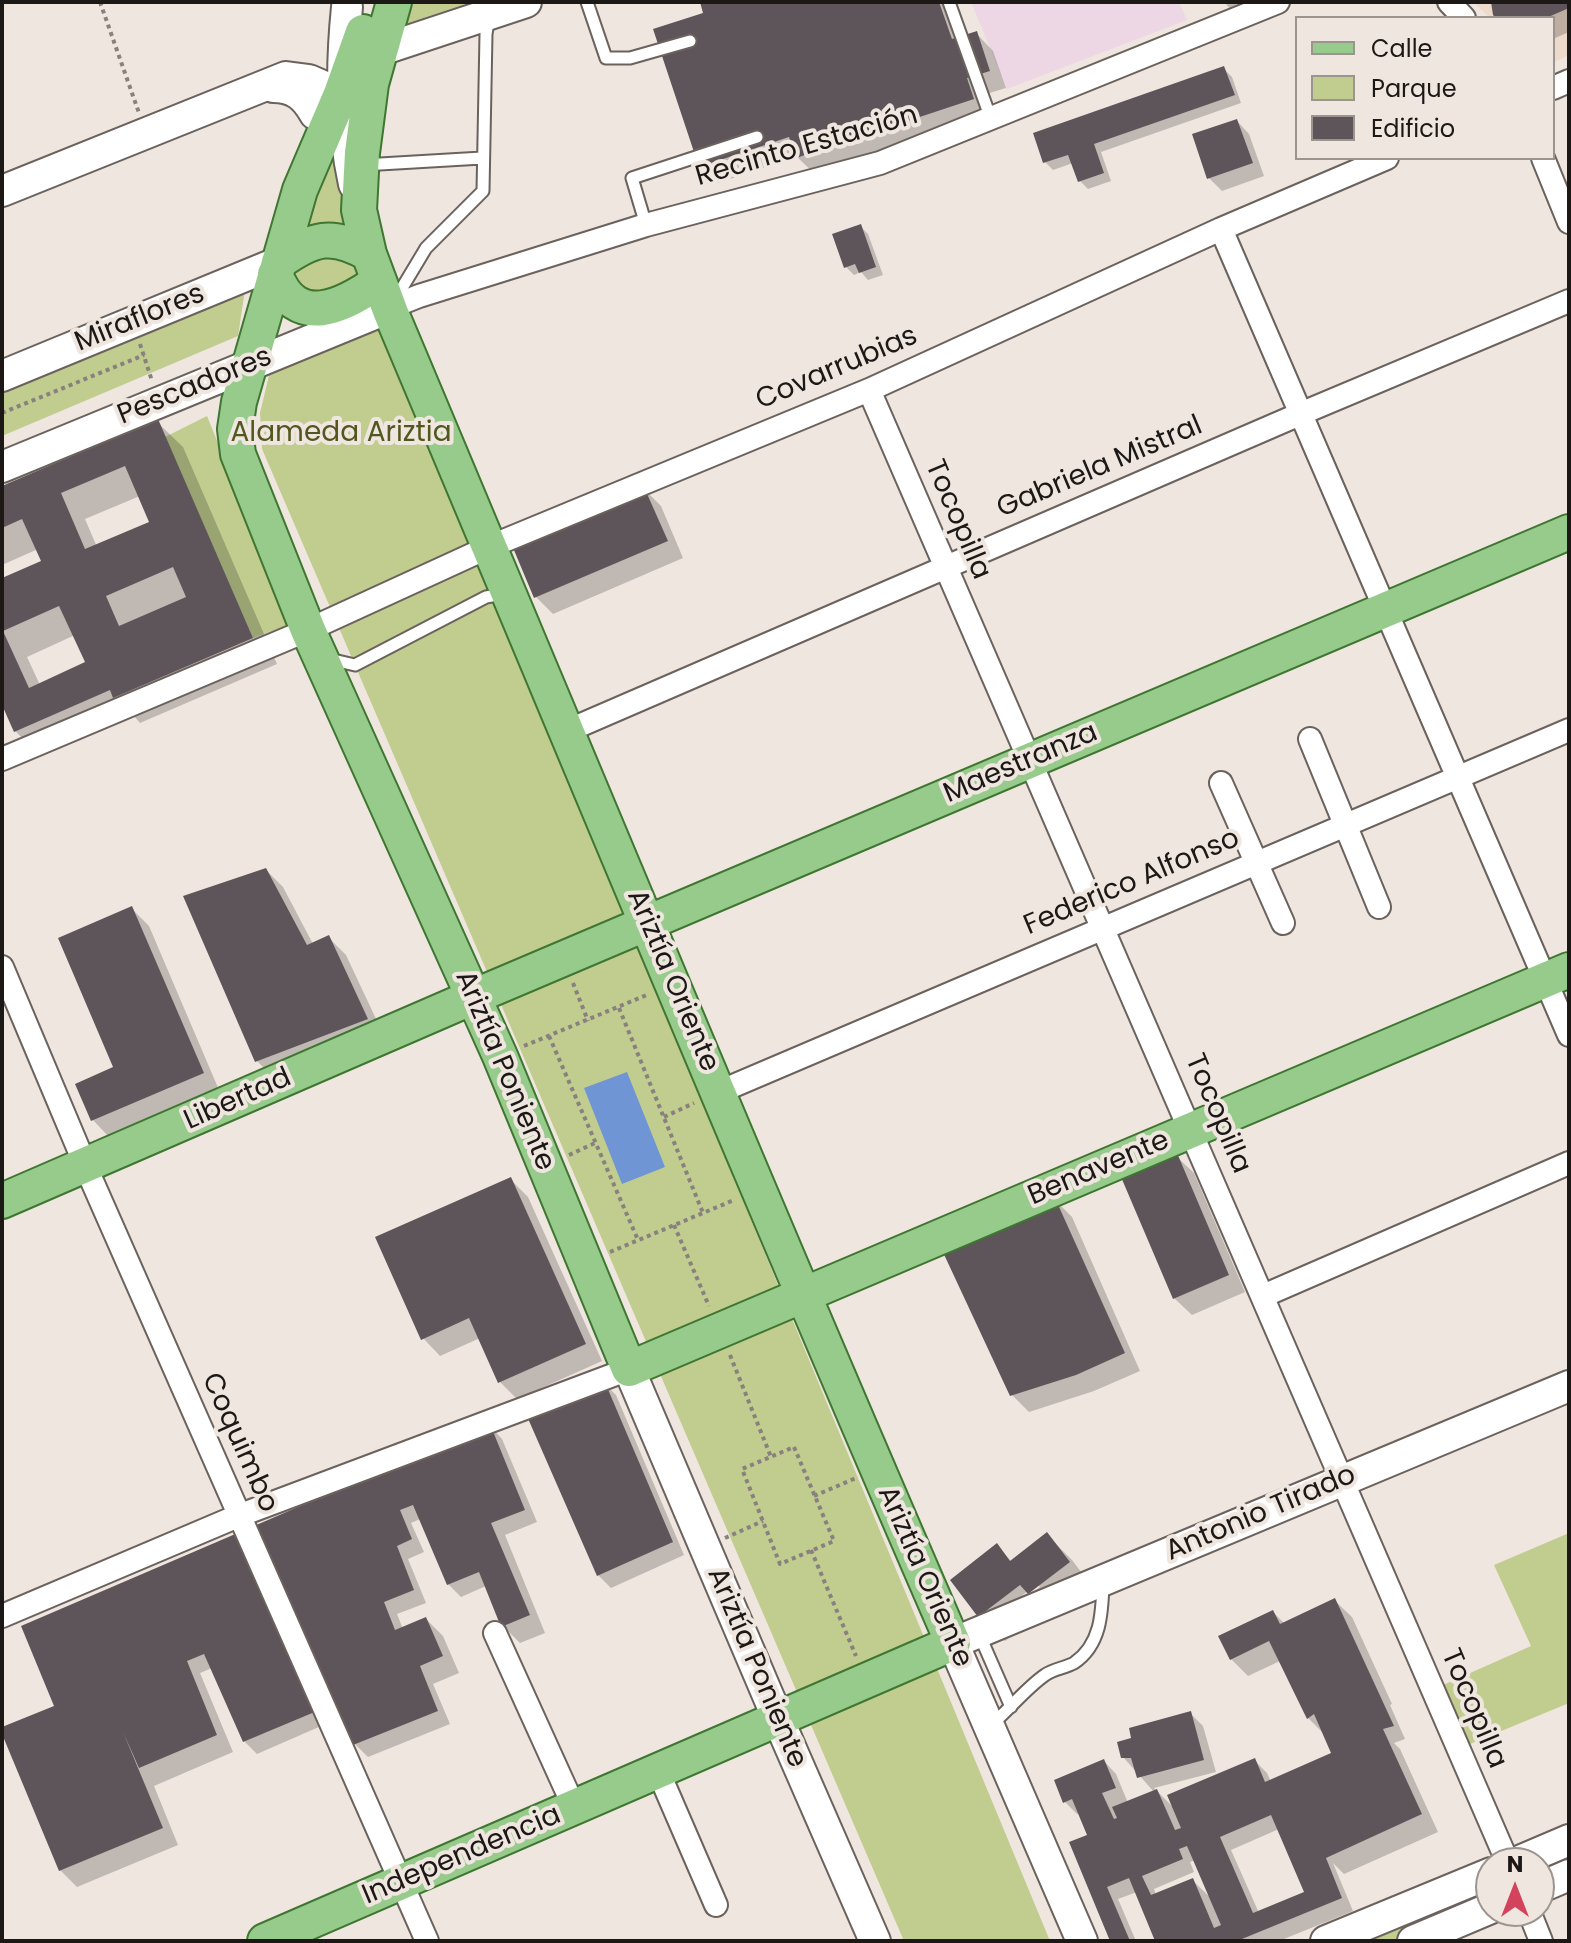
<!DOCTYPE html>
<html>
<head>
<meta charset="utf-8">
<style>
  body { margin:0 }
  #map { position:relative; width:1571px; height:1943px; overflow:hidden; background:#f0e6e0; font-family:Poppins,sans-serif }
  canvas { display:block }
  .frame { position:absolute; inset:0; border:4px solid #1b1816; pointer-events:none }
  .legend { position:absolute; left:1295px; top:16px; width:260px; height:144px; box-sizing:border-box; background:#f0e6e0; border:2px solid #9b948f; margin:0; padding:10px 14px; list-style:none; font-size:24px; color:#1b1816 }
  .legend li { display:flex; align-items:center; gap:16px; height:40px }
  .legend b { width:40px; border:2px solid #9b948f }
  .north { position:absolute; left:1475px; top:1847px; width:80px; height:80px; box-sizing:border-box; background:#f0e6e0; border:2px solid #9b948f; border-radius:50%; rotate:0deg; font-size:22px; font-weight:700; line-height:32px; text-align:center; color:#1b1816 }
  .north::after { content:''; display:block; margin:auto; width:28px; height:36px; background:#d3435b; clip-path:polygon(50% 0,100% 100%,50% 72%,0 100%) }
</style>
</head>
<body>
<div id="map">
<canvas width="1571" height="1943"></canvas>
<div class="frame"></div>
<ul class="legend">
<li><b style="height:10px;background:#97cb8c"></b>Calle</li>
<li><b style="height:22px;background:#c1cc8f"></b>Parque</li>
<li><b style="height:22px;background:#5e555a"></b>Edificio</li>
</ul>
<div class="north">N</div>
</div>
<script>
const ctx = document.querySelector('canvas').getContext('2d');
ctx.lineJoin = 'round';
function paint(path, color) {
  ctx.fillStyle = color;
  ctx.fill(path, 'evenodd');
}
function strokePath(path, color, width, dash) {
  ctx.strokeStyle = color;
  ctx.lineWidth = width;
  ctx.lineCap = dash ? 'butt' : 'round';
  ctx.setLineDash(dash || []);
  ctx.stroke(path);
}
function label(font, color, halo, rows, align = 'center') {
  ctx.font = font + ' Poppins,sans-serif';
  ctx.lineWidth = 8;
  ctx.setLineDash([]);
  ctx.textBaseline = 'middle';
  ctx.strokeStyle = halo;
  ctx.fillStyle = color;
  for (const [text, x, y, turn = 0] of rows) {
    ctx.save();
    ctx.translate(x, y);
    ctx.rotate((+turn || 0) * Math.PI / 180);
    ctx.textAlign = isNaN(turn) ? turn : align;
    if (halo) ctx.strokeText(text, 0, 0);
    ctx.fillText(text, 0, 0);
    ctx.restore();
  }
}
const commercial = new Path2D(`
  M971 2H1179L1187 20 1007 89Z`);
const industrial = new Path2D(`
  M1473 2H1569V55L1553 63V18H1490Z`);
const green = new Path2D(`
  M411 2H465L466 4 399 26Z
  M334 127 355 238 292 245Z
  M337 243 358 268 357 278 324 297 296 290 291 271Z
  M245 290 238 336 2 436V387Z
  M380 325 1050 1941H904L262 449 260 413 271 367Z
  M207 416 291 624 253 638 165 437Z
  M1569 1533V1703L1470 1744 1443 1685 1531 1646 1494 1565Z
  M1491 1883V1899L1390 1941H1346Z`);
const water = new Path2D(`
  M627 1072 665 1167 622 1184 584 1088Z`);
const shadow = new Path2D(`
  M702 2H949L961 38 976 33 993 51 1006 88 983 95 990 116 815 174 797 157 718 183 701 166 706 14Z
  M1224 2H1294L1242 22Z
  M1493 2H1569V32L1553 39V18H1499Z
  M1224 69 1232 77 1241 103 1101 152 1111 181 1088 189 1080 181 1073 163 1053 170 1045 162Z
  M1237 121 1249 134 1264 176 1222 191 1209 178Z
  M860 226 868 234 883 275 868 280 861 272 854 275 846 267Z
  M157 422 183 447 277 664 140 723 134 716 41 756 15 731 2 700V580L44 562 38 549 2 565V488ZM140 496 152 524 97 547 85 519ZM75 635 87 663 40 685 27 657Z
  M644 489 661 506 683 558 553 614 536 597Z
  M266 870 283 887 313 944 329 938 346 955 384 1036 274 1078 257 1061 186 897Z
  M132 909 149 926 219 1090 109 1137 92 1119 116 1068Z
  M1176 1156 1194 1173 1245 1292 1192 1315 1174 1298Z
  M511 1180 528 1197 602 1361 517 1399 500 1382 480 1338 440 1356 423 1338Z
  M1055 1200 1072 1217 1140 1371 1094 1391 1029 1412 1012 1395Z
  M603 1382 616 1395 684 1555 611 1588 598 1575Z
  M490 1426 502 1439 537 1522 505 1535 545 1633 520 1643 503 1626 486 1586 461 1597 448 1584 420 1519 411 1523 424 1552 408 1559 426 1603 397 1614 403 1629 426 1619 443 1636 459 1673 433 1684 450 1724 368 1757 355 1744 257 1527Z
  M1047 1535 1072 1560 1094 1589 1055 1618 1046 1610 1005 1641 980 1615 997 1546 1012 1562ZM1037 1584 1040 1587 1022 1601 1019 1598Z
  M148 1574 328 1723 257 1754 244 1741 212 1668 200 1673 233 1752 154 1786 178 1845 77 1887 60 1870 57 1707Z
  M1334 1600 1352 1617 1392 1704 1390 1705 1405 1739 1394 1743 1400 1749 1438 1832 1344 1874 1333 1863 1353 1911 1279 1941H1158L1137 1892 1118 1899 1136 1941H1112L1090 1836 1080 1813 1077 1814 1065 1802 1104 1761 1116 1774 1128 1803 1154 1792 1123 1757 1190 1713 1203 1726 1216 1772 1154 1788 1175 1809 1254 1760 1267 1773 1271 1782 1334 1754 1326 1736 1308 1718 1280 1661 1248 1676 1231 1659 1273 1612 1285 1624ZM1279 1829 1306 1893 1259 1913 1231 1850ZM1195 1860 1212 1899 1192 1880 1156 1895 1154 1889 1194 1872 1190 1862Z`);
const building = new Path2D(`
  M700 2H939L952 39 977 31 990 71 967 78 974 99 796 158 789 137 699 167 653 29 703 13Z
  M1491 2H1569V8L1546 18H1496L1493 15Z
  M1224 66 1235 95 1094 144 1104 173 1078 182 1068 155 1043 163 1033 133Z
  M1237 119 1253 163 1207 179 1192 134Z
  M861 224 876 267 859 273 855 264 844 268 832 234Z
  M158 419 253 638 113 698 110 690 14 732 2 705V578L41 561 22 519 2 528V486ZM125 466 149 522 85 549 61 493ZM173 567 186 597 119 626 106 596ZM59 606 85 662 29 688 3 631Z
  M644 487 668 541 534 598 511 543Z
  M266 868 307 945 329 935 368 1019 255 1062 183 896Z
  M132 906 204 1073 91 1121 75 1084 113 1067 58 938Z
  M1177 1153 1229 1275 1173 1299 1121 1177Z
  M511 1177 586 1344 498 1383 469 1318 421 1340 375 1237Z
  M1055 1198 1125 1353 1076 1375 1010 1396 941 1248Z
  M604 1380 673 1542 597 1576 526 1414Z
  M490 1424 525 1510 491 1523 530 1615 501 1627 479 1572 447 1585 413 1505 400 1510 412 1539 397 1546 414 1590 384 1602 395 1630 426 1617 443 1656 420 1666 438 1711 353 1745 254 1526Z
  M240 1532 317 1711 243 1742 204 1654 187 1661 217 1735 139 1768 123 1732 163 1828 59 1871 2 1734V1727L54 1706 21 1626Z
  M1047 1532 1070 1562 1028 1594 1020 1585 978 1617 950 1580 997 1543 1010 1561Z
  M1335 1598 1394 1726 1383 1729 1422 1814 1326 1858 1342 1898 1237 1941H1155L1129 1878 1107 1887 1130 1941H1110L1069 1842 1087 1835 1072 1799 1063 1803 1054 1780 1104 1759 1116 1788 1102 1793 1114 1819 1117 1818 1112 1807 1157 1789 1175 1830 1181 1828 1167 1795 1255 1758 1265 1782 1331 1753 1314 1714 1307 1719 1269 1641 1230 1660 1218 1636 1273 1610 1280 1624ZM1271 1815 1304 1892 1253 1913 1220 1837ZM1187 1846 1221 1925 1214 1928 1193 1878 1151 1895 1142 1876 1183 1859 1179 1849Z
  M1191 1711 1204 1760 1137 1778 1131 1758H1121L1117 1742 1131 1738 1129 1728Z`);
const path = new Path2D(`
  M100 2 139 113
  M140 344 152 381
  M2 413 144 355
  M573 983 588 1021
  M619 1008 703 1213
  M549 1036 638 1240
  M524 1046 649 994
  M664 1117 694 1103
  M569 1155 595 1143
  M674 1225 709 1306
  M610 1252 734 1200
  M730 1355 771 1457
  M794 1447 834 1541 780 1564 742 1469Z
  M814 1496 856 1478
  M725 1538 763 1521
  M811 1550 856 1656`);
const lane = new Path2D(`
  M587 2 606 58H630L690 41
  M949 2 991 119
  M363 165 482 158
  M646 225 632 178 757 137
  M393 303 426 248 483 191 486 34 489 17
  M329 659 355 665 486 597 497 595 500 586
  M972 1640 983 1643 1011 1707
  M990 1726C1009 1710 1025 1689 1045 1675 1053 1669 1065 1668 1074 1663 1101 1645 1102 1613 1103 1584`);
const street = new Path2D(`
  M1449 2 1464 18
  M1553 88 1569 81
  M1543 158 1569 222
  M1221 229 1569 1035
  M389 308 419 296 646 225 880 163 1278 2
  M869 390 1508 1863
  M567 731 1300 414 1569 301
  M1310 739 1379 907
  M2 759 308 630 489 547 869 390 1221 229 1387 158
  M1221 783 1283 923
  M2 967 92 1181 427 1941
  M719 1092 1569 730
  M1263 1296 1569 1163
  M2 1616 238 1516 629 1369
  M495 1633 574 1807
  M658 1771 716 1905
  M1529 1911 1541 1941`);
const secondary = new Path2D(`
  M347 7C341 67 341 124 354 184
  M378 51 526 2
  M273 87C294 87 305 96 315 114
  M2 191 286 77 309 80 341 94
  M2 376 279 262
  M2 467 389 308
  M629 1369 778 1719 875 1941
  M1515 1863 1569 1840
  M1539 1888 1569 1875
  M1082 1941 953 1643 1569 1386
  M1326 1941 1491 1873
  M1413 1941 1491 1908`);
const primary = new Path2D(`
  M363 32 341 94 300 190 239 402 235 429 238 454 308 630 500 1056 629 1369 1569 970
  M279 262C313 238 332 232 369 254
  M275 274C296 331 344 306 379 281
  M2 1201 473 997 1569 532
  M265 1941 953 1643C761 1202 578 757 391 313L369 254 359 210 362 153 371 84 394 2`);
const streetNames = [
  ["Recinto Estación",807,147,-16],
  ["Miraflores",140,319,-22],
  ["Covarrubias",837,369,-23],
  ["Pescadores",195,387,-22],
  ["Gabriela Mistral",1100,468,-23],
  ["Tocopilla",957,520,67],
  ["Maestranza",1021,764,-23],
  ["Federico Alfonso",1132,883,-23],
  ["Ariztía Oriente",672,981,67],
  ["Ariztía Poniente",504,1071,67],
  ["Libertad",238,1100,-24],
  ["Tocopilla",1217,1114,67],
  ["Benavente",1099,1169,-23],
  ["Coquimbo",239,1443,66],
  ["Antonio Tirado",1261,1514,-23],
  ["Ariztía Oriente",924,1577,66],
  ["Ariztía Poniente",756,1668,67],
  ["Tocopilla",1473,1709,67],
  ["Independencia",462,1856,-23]
];
const parkNames = [
  ["Alameda Ariztia",341,434]
];
paint(commercial, '#edd7e5');
paint(industrial, '#eedacb');
paint(green, '#c1cc8f');
paint(water, '#6f95d5');
paint(shadow, '#0003');
paint(building, '#5e555a');
strokePath(lane, '#6b625d', 15);
strokePath(street, '#6b625d', 26);
strokePath(secondary, '#6b625d', 34);
strokePath(primary, '#3f7631', 38);
strokePath(path, '#88817d', 4, [4, 4]);
strokePath(lane, '#fff', 11);
strokePath(street, '#fff', 22);
strokePath(secondary, '#fff', 30);
strokePath(primary, '#97cb8c', 34);
label('28px', '#1b1816', '#f0e6e0', streetNames);
label('28px', '#50581f', '#f0e6e0', parkNames);
</script>
</body>
</html>
